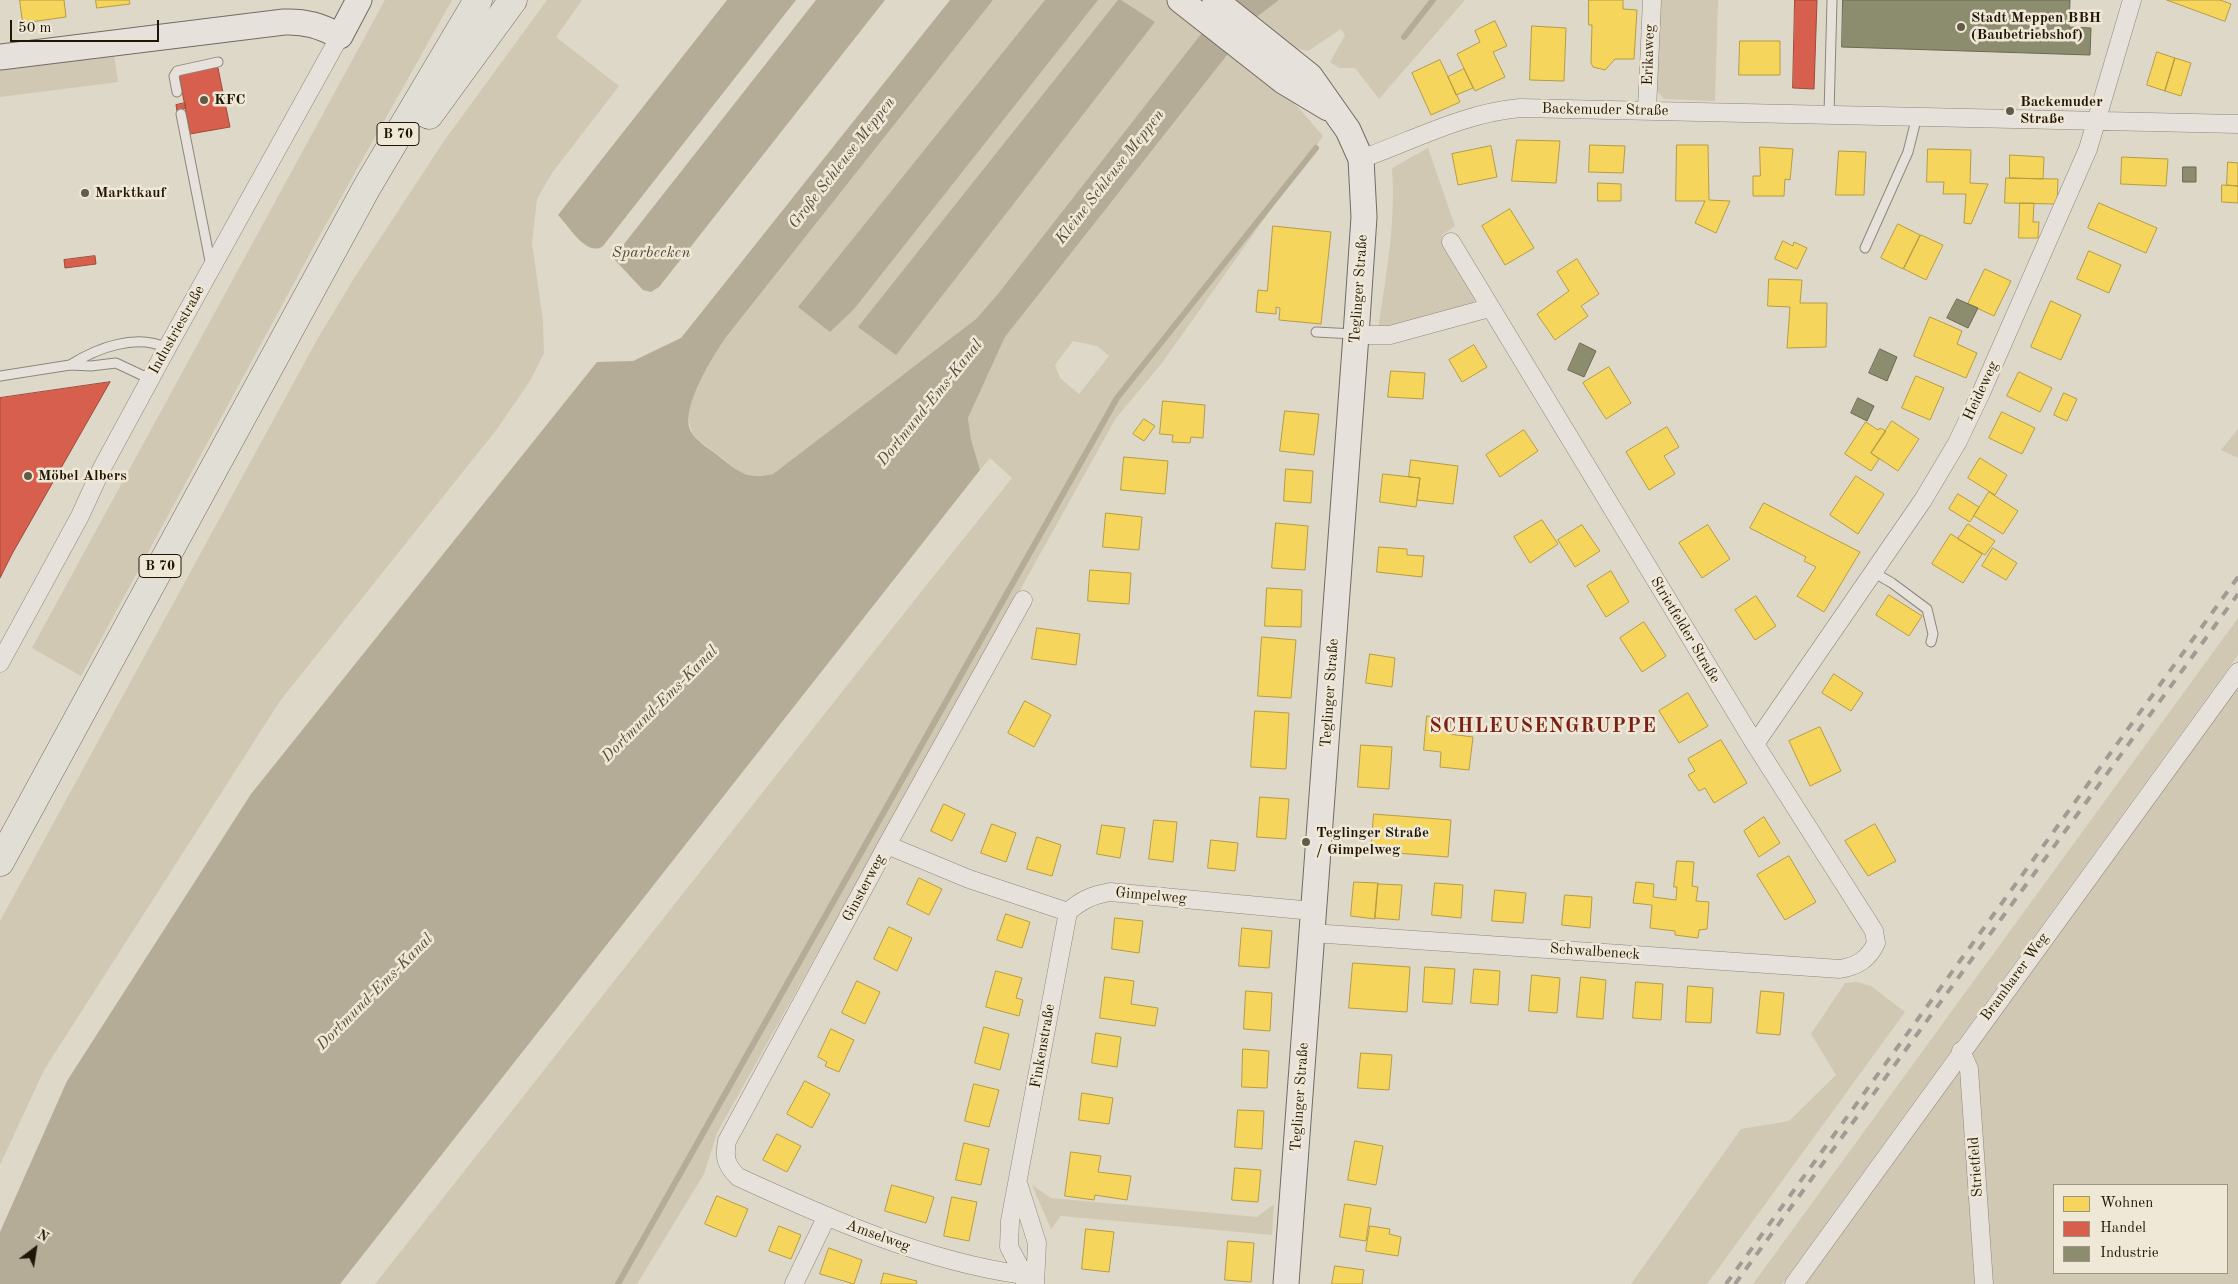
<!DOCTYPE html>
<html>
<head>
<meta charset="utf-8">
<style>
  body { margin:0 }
  #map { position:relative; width:2238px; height:1284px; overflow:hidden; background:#ded8c9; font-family:"Old Standard TT",serif }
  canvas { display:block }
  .legend { position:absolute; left:2053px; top:1184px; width:175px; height:90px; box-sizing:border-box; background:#efe8d6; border:1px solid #9d9483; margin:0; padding:6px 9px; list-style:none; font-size:15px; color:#211606 }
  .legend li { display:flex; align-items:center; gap:10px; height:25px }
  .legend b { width:25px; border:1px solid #9d9483 }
  .north { position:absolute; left:10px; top:1224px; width:50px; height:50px; -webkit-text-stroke:4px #efe8d6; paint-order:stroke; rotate:31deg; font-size:14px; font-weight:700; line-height:20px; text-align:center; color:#211606 }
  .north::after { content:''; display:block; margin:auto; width:18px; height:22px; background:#211606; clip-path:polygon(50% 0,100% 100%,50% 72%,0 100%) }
  .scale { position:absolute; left:10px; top:20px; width:149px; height:22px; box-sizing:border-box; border:2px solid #211606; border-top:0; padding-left:6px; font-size:15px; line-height:18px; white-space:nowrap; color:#211606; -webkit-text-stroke:4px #efe8d6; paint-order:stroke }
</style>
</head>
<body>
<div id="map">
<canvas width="2238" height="1284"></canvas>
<ul class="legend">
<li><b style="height:14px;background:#f6d55c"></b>Wohnen</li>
<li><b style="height:14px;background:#d6604d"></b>Handel</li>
<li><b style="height:14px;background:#8c8c6e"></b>Industrie</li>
</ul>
<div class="north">N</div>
<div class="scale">50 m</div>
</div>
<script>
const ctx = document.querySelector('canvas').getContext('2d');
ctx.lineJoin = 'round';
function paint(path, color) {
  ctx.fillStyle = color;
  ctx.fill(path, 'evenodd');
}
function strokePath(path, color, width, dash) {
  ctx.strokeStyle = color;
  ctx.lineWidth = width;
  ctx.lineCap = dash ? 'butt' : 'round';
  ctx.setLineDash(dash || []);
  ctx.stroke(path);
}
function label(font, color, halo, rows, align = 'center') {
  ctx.font = font + ' "Old Standard TT",serif';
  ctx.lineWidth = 5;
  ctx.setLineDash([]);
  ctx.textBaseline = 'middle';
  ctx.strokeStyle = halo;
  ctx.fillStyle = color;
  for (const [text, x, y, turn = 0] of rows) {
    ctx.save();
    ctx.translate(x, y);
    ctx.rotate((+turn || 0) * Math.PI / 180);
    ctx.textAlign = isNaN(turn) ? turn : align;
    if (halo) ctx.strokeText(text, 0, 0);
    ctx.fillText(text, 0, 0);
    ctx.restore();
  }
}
const green = new Path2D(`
  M385 0H452L320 235 81 676 32 648Z
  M547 0H582L556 37 619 86 552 173 537 199 532 243 543 321 544 353 530 381 497 429 280 701 44 1070 0 1165V921L318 338 356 275 444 141Z
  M993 0H1222L1214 17 1197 39 997 295 976 319 773 474 757 478 743 474 696 438C677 414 702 379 713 354Z
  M1279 0H1465L1379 99 1355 68H1339L1330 62 1345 35 1341 29 1308 51 1242 37 1258 16Z
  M1659 0H1718L1715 101 1664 99 1656 90Z
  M1230 52 1290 98 1323 136 1162 363 1116 418 717 1133 704 1174 637 1284H375C588 1016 798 745 1012 478L990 458 980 470 971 439 968 418 1005 337ZM1073 341 1097 346 1109 356 1079 394 1060 378 1055 365Z
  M114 54 118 82 0 97V69Z
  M1428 148 1455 226 1442 235 1477 297 1473 303 1378 330C1386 276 1396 222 1392 168Z
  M2238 429V458L2221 450Z
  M2238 618V655L1782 1284H1753Z
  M2238 686V1284H1805ZM2054 1185H2227V1273H2054Z
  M1857 982 1871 986 1905 1012 1707 1284H1631L1741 1129 1789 1121 1836 1075 1811 1034 1845 983Z
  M1032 1185 1051 1198 1257 1217 1274 1204 1272 1235 1061 1216 1051 1229Z`);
const water = new Path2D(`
  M727 0H796L603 246C587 258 568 225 558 215Z
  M816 0H885L659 287 651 292 643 290 613 258Z
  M950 0H993L727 336C713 355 681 407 690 430 695 441 712 450 721 458 741 473 747 480 773 474L976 319 997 295 1197 39 1214 17 1222 0H1279L1258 16 1005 337 968 418 971 439 980 470 340 1284H0V1232L67 1081 251 794 597 362 633 361 681 338Z
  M1045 0H1098L854 309 830 332 798 307Z
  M1118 0H1121L1155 22 896 355 858 327Z`);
const homes = new Path2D(`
  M20 0H64L66 17 23 23Z
  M96 0H129L130 4 97 8Z
  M1589 0H1623V9L1637 10 1634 59H1615L1605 70 1593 67 1591 63 1592 25H1589Z
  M2167 0H2220L2231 4 2225 21Z
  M1495 21 1507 46 1493 52 1505 77 1475 91 1457 54 1480 42 1475 31Z
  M1532 26 1566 28 1564 81 1530 80Z
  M1740 41H1780V75H1739Z
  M2157 52 2175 58 2165 91 2147 85Z
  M2175 58 2191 63 2181 96 2165 91Z
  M1440 60 1460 102 1431 115 1412 73Z
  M1464 69 1473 88 1456 95 1448 77Z
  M1517 140 1560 141 1556 183 1512 181Z
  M1590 145 1625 146 1623 173 1589 172Z
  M1677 145H1708L1709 200 1730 201 1716 233 1695 223 1705 201H1676Z
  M1491 146 1497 177 1458 185 1452 154Z
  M1760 147 1793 149 1790 180 1785 179 1784 196H1753V176H1760Z
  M1928 149 1971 150 1970 183 1988 184 1971 224 1964 223 1966 194H1943L1944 182H1927Z
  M1839 151 1866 152 1864 195H1836Z
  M2010 155 2044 157 2043 179 2010 178Z
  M2122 157 2168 159 2166 186 2121 184Z
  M2228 162 2238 163V186L2227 185Z
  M2006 178 2058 179 2057 204 2005 203Z
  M1598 183 1621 184V201H1598Z
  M2222 185 2238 186V203L2222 202Z
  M2020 203H2034L2033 222H2039L2038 238H2019Z
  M2099 203 2157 228 2146 253 2088 228Z
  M1510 209 1534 248 1505 265 1482 226Z
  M1898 224 1920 235 1903 269 1881 258Z
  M1273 226 1331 232 1321 324 1279 320 1280 308 1276 307V314L1256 312 1258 290 1267 291Z
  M1921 235 1943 245 1926 280 1904 269Z
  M1783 241 1793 246 1794 242 1807 248 1797 269 1775 259Z
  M2089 251 2121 265 2109 293 2077 279Z
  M1577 259 1599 294 1581 306 1588 316 1555 340 1537 314 1569 291 1557 272Z
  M1985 269 2011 281 1994 316 1968 304Z
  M1769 279 1802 280 1800 303H1827L1826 347 1787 348 1790 307 1768 306Z
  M2051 301 2081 315 2061 360 2031 347Z
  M1930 317 1962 331 1957 344 1977 353 1966 378 1914 356Z
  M1474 345 1487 367 1462 382 1449 360Z
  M1609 367 1631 403 1606 419 1583 383Z
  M1391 371 1425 373 1423 399 1388 397Z
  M2019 372 2052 388 2040 412 2007 396Z
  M1916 376 1944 388 1930 420 1902 408Z
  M2064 393 2077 399 2067 421 2054 415Z
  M1163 401 1205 405 1203 438 1191 437 1190 443 1172 442 1173 435 1160 434Z
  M1285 411 1319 414 1314 455 1280 451Z
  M2002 412 2035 428 2022 454 1989 438Z
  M1144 419 1155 426 1144 441 1133 434Z
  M1892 421 1919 439 1898 471 1871 453Z
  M1866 422 1878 430 1880 428 1886 431 1871 453 1879 459 1871 471 1845 454Z
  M1667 427 1679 447 1664 456 1675 474 1649 490 1626 452Z
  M1524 430 1538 451 1500 477 1486 455Z
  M1124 457 1168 461 1165 494 1121 490Z
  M1980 458 2007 475 1995 495 1968 478Z
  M1411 460 1458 466 1453 504 1417 500 1420 478 1409 477Z
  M1286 469 1313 471 1311 503 1284 501Z
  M1383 474 1420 478 1416 507 1380 502Z
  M1856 476 1884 494 1858 534 1830 515Z
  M1989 492 2018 511 2003 534 1974 516Z
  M1958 494 1979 507 1970 522 1949 509Z
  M1764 503 1860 552 1824 612 1797 596 1816 567 1804 561 1806 557 1750 528Z
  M1106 513 1142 517 1139 550 1103 547Z
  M1542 520 1558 544 1530 563 1514 537Z
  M1276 523 1308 526 1305 570 1272 568Z
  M1968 524 1995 541 1985 555 1958 539Z
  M1582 525 1600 551 1575 567 1558 540Z
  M1708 525 1730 559 1702 578 1679 543Z
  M1951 534 1982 554 1963 583 1932 564Z
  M1379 547 1407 549V555L1424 556 1422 577 1377 572Z
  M1993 548 2017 563 2006 580 1982 566Z
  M1090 570 1131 573 1129 604 1088 601Z
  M1611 571 1629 602 1606 617 1587 586Z
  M1267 588 1302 590 1301 627 1265 626Z
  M1889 595 1922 616 1909 636 1876 615Z
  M1756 596 1776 626 1755 640 1735 610Z
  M1644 622 1666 656 1642 672 1620 638Z
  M1037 628 1080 634 1076 665 1032 659Z
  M1262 637 1296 640 1291 698 1258 696Z
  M1370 654 1395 658 1392 687 1366 683Z
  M1834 674 1863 693 1851 711 1822 693Z
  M1688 693 1708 726 1679 743 1659 711Z
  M1025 701 1051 715 1034 747 1008 733Z
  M1255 711 1289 713 1286 769 1251 767Z
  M1427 716 1451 719 1449 734 1473 737 1469 770 1440 767 1441 752 1424 750Z
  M1820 727 1841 771 1810 786 1789 741Z
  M1721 740 1747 783 1714 803 1705 788 1699 791 1688 775 1695 771 1688 759Z
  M1361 745 1392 747 1389 789 1358 787Z
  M1260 797 1289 799 1286 839 1257 837Z
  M944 804 965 814 952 841 931 831Z
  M1374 814 1451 820 1448 857 1371 851Z
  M1764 817 1780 843 1759 857 1744 831Z
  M1154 820 1177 822 1173 862 1149 859Z
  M992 824 1016 833 1006 862 981 853Z
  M1875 824 1896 861 1868 876 1845 841Z
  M1102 825 1125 828 1120 858 1097 854Z
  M1037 837 1061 845 1052 876 1027 869Z
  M1211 840 1238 843 1235 871 1208 868Z
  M1789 856 1816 902 1785 920 1757 875Z
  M1677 861 1694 862 1692 886 1698 887 1696 901 1709 902 1707 929 1699 930 1698 938 1675 935V931L1650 928 1652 905 1633 903 1636 882 1654 884 1653 897 1676 900 1677 887H1674Z
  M919 878 942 889 929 915 907 904Z
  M1354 882 1378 883 1375 919 1351 916Z
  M1435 883 1463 885 1461 918 1432 915Z
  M1378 884 1402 885 1399 920 1375 918Z
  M1495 890 1526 893 1523 923 1492 921Z
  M1565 895 1592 897 1590 928 1562 925Z
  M1006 914 1030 922 1022 948 997 940Z
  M1115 918 1143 921 1139 953 1112 949Z
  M889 927 912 938 897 971 874 959Z
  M1242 928 1272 931 1269 968 1239 966Z
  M1353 963 1410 967 1407 1012 1349 1008Z
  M1425 967 1455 969 1452 1004 1423 1002Z
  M1474 969 1500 971 1498 1005 1471 1003Z
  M996 971 1022 978 1016 998 1023 1000 1019 1016 986 1007Z
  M1532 975 1560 978 1557 1013 1529 1011Z
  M1105 977 1134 981 1131 1004 1158 1008 1155 1026 1100 1018Z
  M1581 977 1606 980 1603 1019 1577 1017Z
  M857 981 880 992 865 1024 842 1013Z
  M1636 982 1663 984 1661 1020 1633 1018Z
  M1688 986 1713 988 1711 1023 1686 1022Z
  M1246 991 1272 993 1270 1031 1244 1029Z
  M1761 991 1784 993 1780 1035 1757 1033Z
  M984 1027 1009 1034 1000 1070 975 1063Z
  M831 1029 854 1040 839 1072 825 1066 827 1062 818 1057Z
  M1096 1033 1121 1037 1117 1067 1092 1063Z
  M1243 1049 1269 1051 1267 1088 1242 1087Z
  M1361 1053 1392 1055 1389 1090 1358 1088Z
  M805 1081 830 1094 812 1128 787 1114Z
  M974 1084 999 1090 989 1127 965 1121Z
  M1082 1093 1113 1098 1109 1124 1079 1120Z
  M1238 1110 1264 1111 1262 1149 1235 1147Z
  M777 1134 801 1146 787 1172 763 1160Z
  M1355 1141 1383 1146 1376 1185 1348 1180Z
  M964 1143 989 1149 981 1185 956 1180Z
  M1071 1152 1101 1156 1098 1172 1131 1176 1127 1200 1095 1195 1094 1200 1065 1196Z
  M1235 1168 1261 1170 1258 1202 1232 1200Z
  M892 1185 934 1197 926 1223 885 1211Z
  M717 1196 748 1209 736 1237 705 1224Z
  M952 1197 977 1202 969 1241 944 1236Z
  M1345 1204 1371 1208 1366 1241 1340 1237Z
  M779 1226 801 1235 791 1259 769 1251Z
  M1370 1226 1390 1229 1389 1234 1401 1237 1398 1256 1366 1251Z
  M1086 1229 1114 1232 1109 1272 1082 1269Z
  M1228 1241 1254 1243 1251 1282 1225 1280Z
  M829 1248 862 1260 854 1284 820 1274Z
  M1335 1266 1364 1270 1362 1284H1332Z
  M884 1273 917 1281 916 1284H881Z`);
const shops = new Path2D(`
  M1795 0H1817L1814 89 1793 88Z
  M218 68 230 127 190 134 179 74Z
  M185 103 186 108 177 111 176 105Z
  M95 256 96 264 65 268 64 260Z
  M110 382 12 554 0 578V398Z`);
const industry = new Path2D(`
  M1843 0H2070L2069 27 2091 28 2090 55 1842 47Z
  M2183 167H2196V182H2183Z
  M1957 299 1978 308 1968 328 1947 318Z
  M1580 343 1596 351 1584 377 1568 370Z
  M1880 349 1897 357 1887 381 1869 373Z
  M1858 398 1874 406 1867 421 1851 413Z`);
const stream = new Path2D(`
  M1404 37 1433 0
  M618 1284 1117 398 1316 148`);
const lane = new Path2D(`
  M177 92 174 76 177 71 218 62
  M181 114 211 266
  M1829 114 1832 0
  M1865 248 1908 152 1917 116
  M1316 332 1354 334
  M70 365C97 348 136 333 167 348
  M0 376 70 365 91 366 116 363 150 379
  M1873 572 1892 583 1927 609 1933 634 1931 642`);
const street = new Path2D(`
  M1647 110 1652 0
  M1361 159C1414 140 1464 113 1520 108L2238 124
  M1356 335H1390L1489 308
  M1023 600 887 845 727 1141C724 1158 726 1165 738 1177 830 1219 923 1261 1024 1275
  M0 663 80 516 102 468 167 348 340 36
  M1755 744 1923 500 1957 443 1981 393 2088 149 2132 0
  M887 845 969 879 1068 912
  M1068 912C1081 900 1093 895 1110 892L1313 911
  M1312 933 1840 969C1857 966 1868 960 1876 943L1874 931 1755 744 1451 242
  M1961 1051 1969 1069 1984 1284
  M1019 1186 1037 1243 1035 1284
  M1025 1283 1024 1275 1009 1247 1010 1221 1068 912
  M794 1284 826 1218
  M1794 1284 2238 672`);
const secondary = new Path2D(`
  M1180 0 1283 81 1328 108
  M1215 0 1310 76 1348 130 1361 159 1364 217 1356 335 1286 1284
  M0 57 284 22C306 21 320 26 340 36L359 0`);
const primary = new Path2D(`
  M429 115 513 0
  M0 862 367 187 478 0`);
const rail = new Path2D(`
  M1726 1284 2238 577
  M1735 1284 2238 594`);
const markers = [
  [1961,27,5,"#635a4a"],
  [204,100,5,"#635a4a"],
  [2010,111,5,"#635a4a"],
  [85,193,5,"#635a4a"],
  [28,476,5,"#635a4a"],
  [1306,842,5,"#635a4a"]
];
const shields = [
  [398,134,42],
  [160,566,42]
];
const shieldNames = [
  ["B 70",398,134],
  ["B 70",160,566]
];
const poiNames = [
  ["Stadt Meppen BBH",1971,18],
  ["(Baubetriebshof)",1971,35],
  ["KFC",214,100],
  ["Backemuder",2020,102],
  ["Straße",2020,119],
  ["Marktkauf",95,193],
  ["Möbel Albers",38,476],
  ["Teglinger Straße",1316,833],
  ["/ Gimpelweg",1316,850]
];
const streetNames = [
  ["Erikaweg",1649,55,-88],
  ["Backemuder Straße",1605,110,1],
  ["Teglinger Straße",1359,289,-86],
  ["Industriestraße",177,330,-61],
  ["Heideweg",1981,391,-65],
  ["Strietfelder Straße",1685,630,59],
  ["Teglinger Straße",1330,693,-86],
  ["Ginsterweg",864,888,-62],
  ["Gimpelweg",1151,896,5],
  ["Schwalbeneck",1595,952,4],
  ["Bramharer Weg",2015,977,-54],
  ["Finkenstraße",1043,1046,-80],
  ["Teglinger Straße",1300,1097,-86],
  ["Strietfeld",1976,1167,-94],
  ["Amselweg",878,1236,20]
];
const waterNames = [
  ["Große Schleuse Meppen",842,163,-52],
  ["Kleine Schleuse Meppen",1110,177,-52],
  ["Sparbecken",651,253],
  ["Dortmund-Ems-Kanal",930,403,-51],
  ["Dortmund-Ems-Kanal",660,704,-45],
  ["Dortmund-Ems-Kanal",375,992,-45]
];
const districtNames = [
  ["SCHLEUSENGRUPPE",1543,727]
];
paint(green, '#d0c8b2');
paint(water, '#b5ac97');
paint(homes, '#f6d55c');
strokePath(homes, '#b69c42', 1);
paint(shops, '#d6604d');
strokePath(shops, '#a04a38', 1);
paint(industry, '#8c8c6e');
strokePath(industry, '#6c694f', 1);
strokePath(stream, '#b5ac97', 6);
strokePath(lane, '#8c877d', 11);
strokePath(street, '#8c877d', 19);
strokePath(secondary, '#716c63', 27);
strokePath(primary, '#716c63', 29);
strokePath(lane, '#e6e2db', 9);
strokePath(street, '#e6e2db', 18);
strokePath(secondary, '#e6e2db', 25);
strokePath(primary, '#e1ded5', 28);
strokePath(rail, '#a09c94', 4, [9, 9]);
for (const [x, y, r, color] of markers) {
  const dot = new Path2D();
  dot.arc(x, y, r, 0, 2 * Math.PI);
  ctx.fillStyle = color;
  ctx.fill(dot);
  strokePath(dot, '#efe8d6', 2);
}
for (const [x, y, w] of shields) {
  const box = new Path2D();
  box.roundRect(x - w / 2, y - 11.5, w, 23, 4);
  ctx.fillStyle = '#efe8d6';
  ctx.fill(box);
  strokePath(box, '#211606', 1);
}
label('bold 14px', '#211606', null, shieldNames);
label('bold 15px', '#211606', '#efe8d6', poiNames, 'left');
label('15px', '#211606', '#efe8d6', streetNames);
label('italic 16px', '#554a37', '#efe8d6', waterNames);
ctx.letterSpacing = '1px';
label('bold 20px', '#7a1f14', '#efe8d6', districtNames);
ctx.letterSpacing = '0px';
</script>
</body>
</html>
